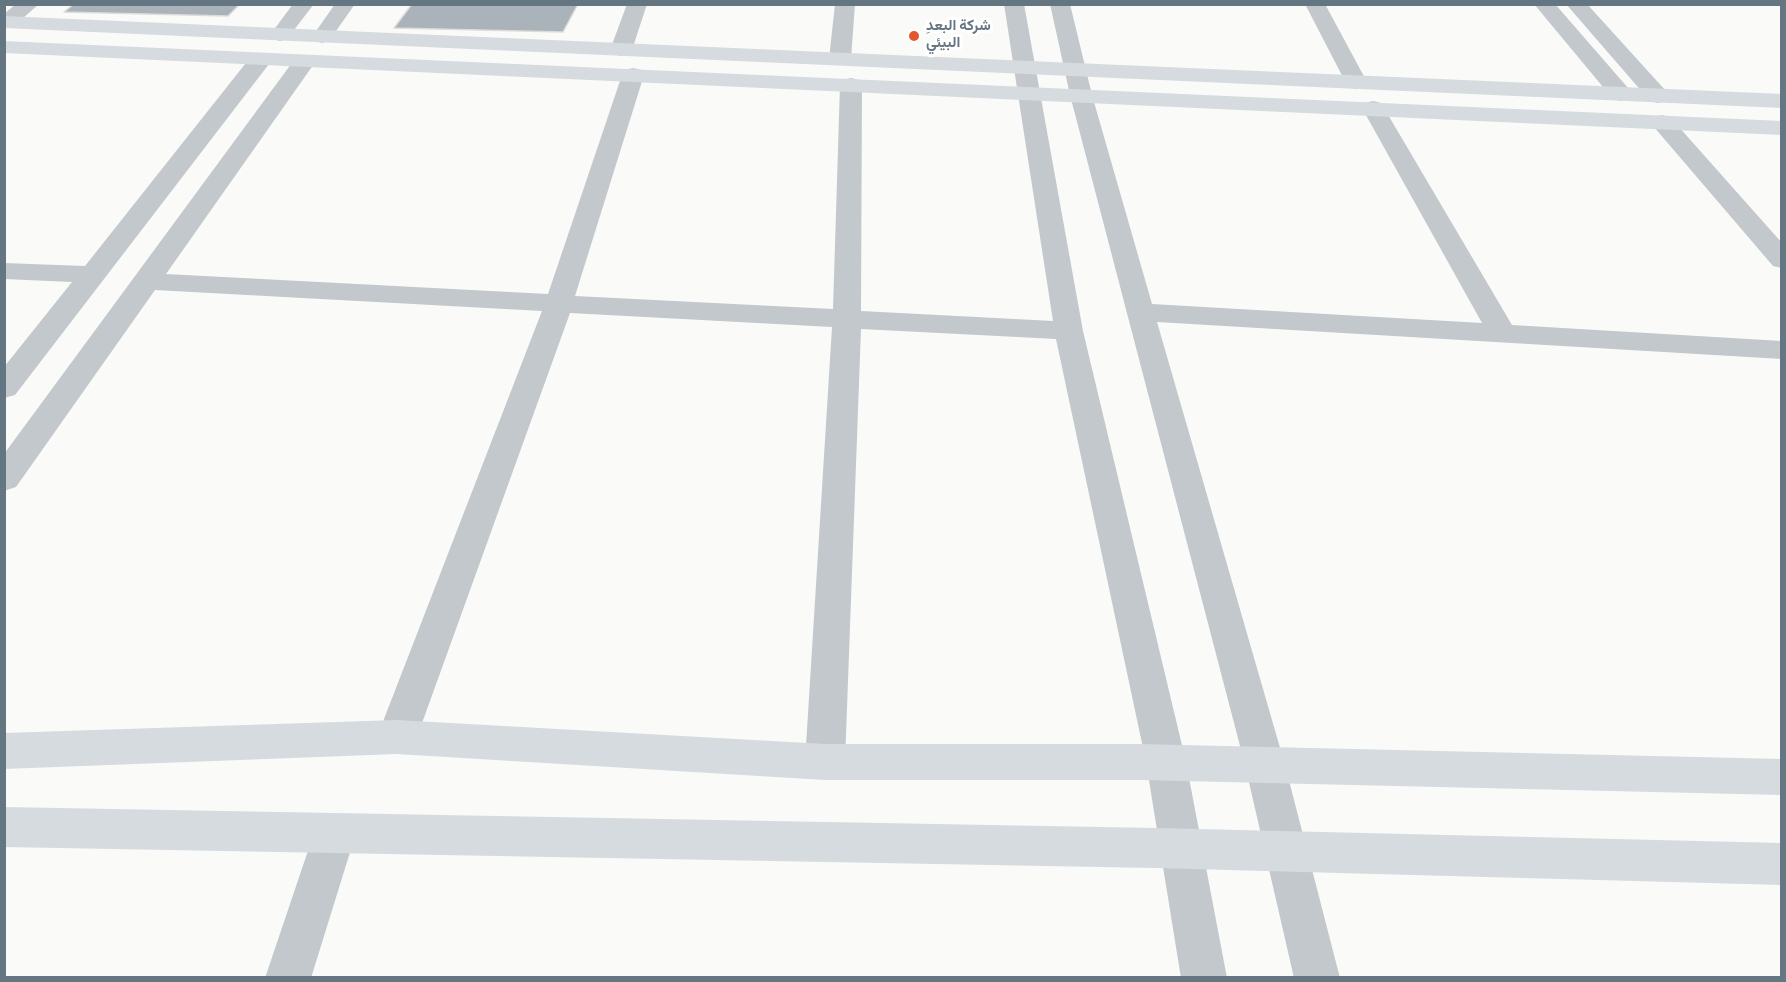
<!DOCTYPE html>
<html>
<head>
<meta charset="utf-8">
<style>
  body { margin:0 }
  #map { position:relative; width:1786px; height:982px; overflow:hidden; background:#fafaf8; font-family:"Source Sans 3",sans-serif }
  canvas { display:block }
  .frame { position:absolute; inset:0; border:6px solid #657683; pointer-events:none }
</style>
</head>
<body>
<div id="map">
<canvas width="1786" height="982"></canvas>
<div class="frame"></div>
</div>
<script>
const ctx = document.querySelector('canvas').getContext('2d');
ctx.lineJoin = 'round';
function paint(path, color) {
  ctx.fillStyle = color;
  ctx.fill(path, 'evenodd');
}
function strokePath(path, color, width, dash) {
  ctx.strokeStyle = color;
  ctx.lineWidth = width;
  ctx.lineCap = dash ? 'butt' : 'round';
  ctx.setLineDash(dash || []);
  ctx.stroke(path);
}
function label(font, color, halo, rows, align = 'center') {
  ctx.font = font + ' "Source Sans 3",Vazirmatn,sans-serif';
  ctx.lineWidth = 6;
  ctx.setLineDash([]);
  ctx.textBaseline = 'middle';
  ctx.strokeStyle = halo;
  ctx.fillStyle = color;
  for (const [text, x, y, turn = 0] of rows) {
    ctx.save();
    ctx.translate(x, y);
    ctx.rotate((+turn || 0) * Math.PI / 180);
    ctx.textAlign = isNaN(turn) ? turn : align;
    if (halo) ctx.strokeText(text, 0, 0);
    ctx.fillText(text, 0, 0);
    ctx.restore();
  }
}
const building = new Path2D(`
  M74 4H240L228 16 64 12Z
  M412 4H578L563 32 394 28Z`);
const minor = new Path2D(`
  M16 4H39L14 26 4 27V14Z
  M293 4H314L287 39 280 41 273 39 270 35Z
  M335 4H355L329 41 322 43 315 41 312 37Z
  M627 4H647L632 50 628 54 621 56 614 54 610 50Z
  M835 4H855L851 59 848 64 840 65 832 64 829 59Z
  M1004 4H1024L1083 331 1186 762 1227 978H1181L1146 762 1056 339 861 329 845 762 839 775 825 780 811 775 805 762 832 327 570 313 417 737 411 749 397 754 383 749 377 737 542 311 155 290 16 487 4 491V454L297 56 305 55 313 56 316 61 166 274 548 294 622 75 625 70 633 68 641 70 644 75 575 296 833 309 840 85 843 80 851 78 859 80 862 85 861 311 1053 321Z
  M1050 4H1070L1092 95 1152 304 1482 323 1362 108 1365 103 1373 101 1381 103 1384 108 1512 325 1782 341V359L1157 322 1285 765 1340 978H1294L1245 765 1070 95Z
  M1305 4H1325L1367 82 1364 87 1356 89 1348 87Z
  M1534 4H1555L1629 89 1632 94 1629 99 1621 101 1613 99Z
  M1566 4H1587L1666 91 1669 96 1666 101 1658 103 1650 101Z
  M261 53 269 54 272 59 269 64 15 395 4 398V367L72 282 4 279V263L85 266 253 54Z
  M1662 115 1670 117 1782 243V268L1773 266 1654 127 1651 122 1654 117Z
  M335 813 350 819 356 833 311 978H265L314 833 320 819Z`);
const major = new Path2D(`
  M4 16 1782 94V108L4 28Z
  M4 41 1782 121V135L4 53Z
  M397 720 825 744H1139L1782 759V795L1139 780H825L397 754 4 769V733Z
  M4 807 1155 828 1782 843V885L1155 868 4 847Z`);
const markers = [
  [914,36,6,"#e4572e"]
];
const farPoinames = [
  ["ِشركة البعد",926,27],
  ["البيئي",926,44]
];
paint(building, '#aab3b9');
strokePath(building, '#dcdcda', 1.5);
paint(minor, '#c3c8cc');
paint(major, '#d6dbdf');
for (const [x, y, r, color] of markers) {
  const dot = new Path2D();
  dot.arc(x, y, r, 0, 2 * Math.PI);
  ctx.fillStyle = color;
  ctx.fill(dot);
  strokePath(dot, '#fff', 2);
}
label('bold 15px', '#657683', '#fff', farPoinames, 'left');
</script>
</body>
</html>
